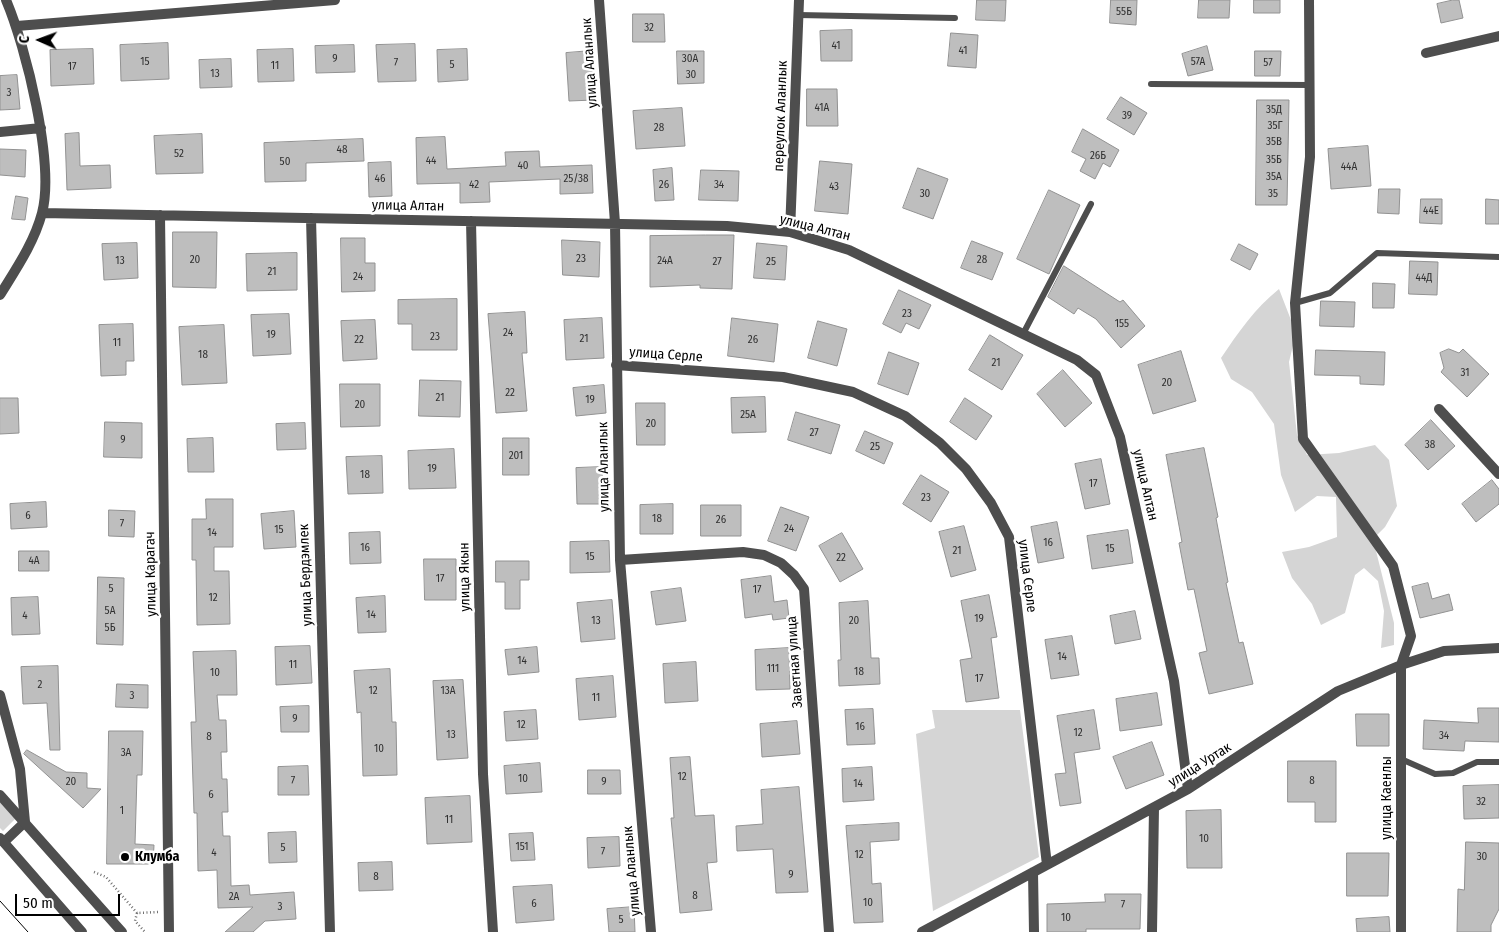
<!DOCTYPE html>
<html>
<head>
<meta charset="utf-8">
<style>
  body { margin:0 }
  #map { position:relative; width:1499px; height:932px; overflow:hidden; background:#fff; font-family:"Fira Sans Condensed",sans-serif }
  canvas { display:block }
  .north { position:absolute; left:15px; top:15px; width:50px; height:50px; -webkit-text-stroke:4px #fff; paint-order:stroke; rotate:272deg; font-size:14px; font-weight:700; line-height:20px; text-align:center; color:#000 }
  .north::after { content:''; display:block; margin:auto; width:18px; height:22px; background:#000; clip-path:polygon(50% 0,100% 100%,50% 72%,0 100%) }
  .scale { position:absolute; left:15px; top:894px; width:105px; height:22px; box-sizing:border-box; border:2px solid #000; border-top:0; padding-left:6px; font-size:15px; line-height:18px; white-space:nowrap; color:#000; -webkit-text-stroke:4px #fff; paint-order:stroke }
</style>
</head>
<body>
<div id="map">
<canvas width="1499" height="932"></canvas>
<div class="north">С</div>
<div class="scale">50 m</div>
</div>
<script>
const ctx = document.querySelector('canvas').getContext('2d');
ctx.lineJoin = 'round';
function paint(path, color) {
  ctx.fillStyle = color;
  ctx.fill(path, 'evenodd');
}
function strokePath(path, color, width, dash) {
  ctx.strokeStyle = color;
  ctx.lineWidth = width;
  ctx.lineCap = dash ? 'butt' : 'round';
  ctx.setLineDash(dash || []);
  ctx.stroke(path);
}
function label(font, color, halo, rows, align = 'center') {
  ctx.font = font + ' "Fira Sans Condensed",sans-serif';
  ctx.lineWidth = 5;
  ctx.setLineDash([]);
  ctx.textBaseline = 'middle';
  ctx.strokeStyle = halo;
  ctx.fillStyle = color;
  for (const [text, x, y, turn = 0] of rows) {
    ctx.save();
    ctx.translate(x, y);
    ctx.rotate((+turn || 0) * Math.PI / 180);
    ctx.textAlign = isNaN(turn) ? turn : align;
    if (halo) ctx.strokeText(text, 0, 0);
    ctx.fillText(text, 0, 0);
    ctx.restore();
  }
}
const green = new Path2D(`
  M1279 289 1296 333 1289 362 1297 435 1307 455 1339 453 1375 445 1389 460 1397 506 1385 527 1373 539 1394 623V645L1381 648 1384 611 1378 581 1364 568 1355 575 1345 613 1321 625 1312 604 1292 578 1282 552 1309 547 1337 537 1336 497 1317 496 1295 512 1281 475 1274 424 1252 392 1231 379 1221 358C1238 333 1255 308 1279 289Z
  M932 710H1020L1039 857 933 911 916 734 935 728Z
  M0 802 15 819 3 831 0 828Z`);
const building = new Path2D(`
  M977 0H1006L1005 21 976 20Z
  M1111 0H1137L1136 25 1110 23Z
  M1199 0H1230L1229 18H1198Z
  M1254 0H1280V13H1254Z
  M1453 0H1459L1463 18 1441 23 1437 4Z
  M633 14H664L665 42H633Z
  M852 30V61H821L820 31Z
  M951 33 978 35 976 68 948 66Z
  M168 43 169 79 121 81 120 45Z
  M415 44 416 81 378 82 376 45Z
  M354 45 355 72 316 73 315 46Z
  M1207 46 1213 70 1188 76 1182 54Z
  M93 49 94 84 51 86 50 50Z
  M293 49 294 81 258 82 257 50Z
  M467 49 468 80 438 82 437 50Z
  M591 51 594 100 569 101 566 53Z
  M677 51H704V83L678 84Z
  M1255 51H1281L1280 76H1255Z
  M231 59 232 87 200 88 199 60Z
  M17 75 20 109 0 110V76Z
  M807 89H837L838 126H807Z
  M1121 97 1147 113 1134 135 1107 119Z
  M1257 100H1289L1287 205H1256Z
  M682 108 685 146 636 149 633 111Z
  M1083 129 1119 150 1110 167 1103 163 1095 179 1080 171 1086 159 1072 152Z
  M79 133 80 166 110 165 111 188 67 190 65 134Z
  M202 134 203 173 156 174 154 136Z
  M445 137 447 169 506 166 505 152 539 151 540 167 592 165 593 193 560 194V179L489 182 490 202 460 203V183L417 184 416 138Z
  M363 139 364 161 306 163V181L265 182 264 143Z
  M1368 146 1371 186 1331 189 1328 149Z
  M0 149 26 150 25 177 0 175Z
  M820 161 852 164 848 214 815 211Z
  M391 162 392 196 369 197 368 163Z
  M672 168 674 200 655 201 653 170Z
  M918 168 948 179 933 219 903 208Z
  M701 170 739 171 738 201 699 200Z
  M1379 189H1400L1399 214 1378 213Z
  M1049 190 1080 205 1049 274 1017 259Z
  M16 196 28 198 25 220 12 219Z
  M1421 199H1442V224L1420 223Z
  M1486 199 1499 200V224H1486Z
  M173 232H217L216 288 173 287Z
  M706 235H734L732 289 700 288V285L650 287V236Z
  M341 238H365V263H375V291L342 292Z
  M562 240 600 242 599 277 563 275Z
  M972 241 1003 253 992 280 961 268Z
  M137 243 138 278 104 280 102 244Z
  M757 243 787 246 785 280 754 278Z
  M1239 244 1258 254 1250 270 1231 260Z
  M297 253V290L247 291 246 254Z
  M1410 261 1438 262 1437 295 1409 294Z
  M1064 266 1120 302 1123 300 1145 326 1121 348 1096 319 1078 308 1074 314 1048 297Z
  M1373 283 1395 284 1394 308H1373Z
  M899 290 931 305 919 329 906 323 901 333 883 324Z
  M457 299V350H412V324H398V300Z
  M1321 301 1355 302 1354 327 1320 326Z
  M525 312 527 353H522L527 411 496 413 488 314Z
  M289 314 291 354 253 356 251 315Z
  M602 318 604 358 566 360 564 320Z
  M732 318 778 324 774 362 728 356Z
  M375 320 377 359 343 361 341 321Z
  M818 321 847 329 837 366 808 358Z
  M133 324 134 361H126V375L101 376 99 325Z
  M224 325 227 383 182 385 179 327Z
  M990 335 1023 355 1002 390 969 370Z
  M1449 349 1459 353 1463 349 1489 374 1467 397 1441 372 1444 368 1440 353Z
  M1316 350 1385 352 1384 385 1360 384V376L1315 375Z
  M1181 351 1196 401 1153 414 1138 365Z
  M889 352 919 363 908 395 878 384Z
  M1063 370 1092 403 1065 427 1037 394Z
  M420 380 461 381 460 417 419 416Z
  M340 384H380V426L341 427Z
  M604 385 606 413 576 416 573 388Z
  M765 397 766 432 732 433 731 398Z
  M0 398H18L19 433 0 434Z
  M965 398 992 416 976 440 950 422Z
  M636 403H665V445H637Z
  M796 412 840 425 831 454 788 440Z
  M1431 420 1455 446 1428 470 1405 445Z
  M105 422 142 423V458L104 457Z
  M305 423 306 449 277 450 276 424Z
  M865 431 893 443 884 464 856 451Z
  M213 438 214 472H188L187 439Z
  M503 438H529V475H503Z
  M1204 448 1218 517 1216 518 1228 582 1226 583 1239 643 1243 642 1253 684 1209 694 1199 653 1207 651 1194 589 1188 590 1179 543 1182 542 1166 455Z
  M454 449 456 488 409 489 408 451Z
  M382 456 383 493 348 494 346 457Z
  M1101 459 1110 504 1085 509 1075 464Z
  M602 467 603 504H577L576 468Z
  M921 475 949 492 931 522 903 504Z
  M1492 480 1499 489V504L1476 522 1462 504Z
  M206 499H233V547H214V571H229L230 624 197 625 196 560H192V519H206Z
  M46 502 47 527 11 529 10 504Z
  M673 504V534H640V505Z
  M701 505H741V536H701Z
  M781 507 809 517 796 551 768 541Z
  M109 510 135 511 134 537 109 536Z
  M294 511 296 547 264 549 261 514Z
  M1057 522 1064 558 1038 563 1031 527Z
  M964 526 976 570 951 577 939 532Z
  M1128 530 1133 563 1092 569 1087 536Z
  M380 532 381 563 350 564 349 533Z
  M842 533 863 569 840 582 819 546Z
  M609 541 610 572 570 573V542Z
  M19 551H49V571H19Z
  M424 559H456V600H425Z
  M496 561H529V580H520V609H505V582H496Z
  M771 576 774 602 787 600 789 618 773 620 772 614 745 618 741 580Z
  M98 577 124 578 123 645 97 644Z
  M1428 583 1432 599 1449 594 1453 610 1420 618 1412 587Z
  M681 588 686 621 656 625 651 592Z
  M989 595 997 637 991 638 999 698 966 702 960 660 972 658 961 601Z
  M385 596 386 632 358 633 356 598Z
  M38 597 40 634 12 635 11 598Z
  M612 600 615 639 581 642 577 603Z
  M868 601 871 658H879L880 684 839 686 838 660H841L839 603Z
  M1135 611 1141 639 1115 644 1110 616Z
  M1072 636 1079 675 1051 679 1045 640Z
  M310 646 312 683 276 685 275 647Z
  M537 647 539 672 508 675 505 650Z
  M789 648 790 689 756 690 755 650Z
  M236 651 237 695H217L219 720H226L227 752H221L222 779H227L228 812H222L223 836H230L231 886 249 885 250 895 294 892 296 919 265 921 253 932H225L253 907 218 908 217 870 198 871 197 813H194L191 722H196L193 652Z
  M696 662 698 701 665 703 663 664Z
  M58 666 60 750H50L47 703 23 704 21 667Z
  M390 669 392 722H396L397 775 363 776 361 712 357 713 354 671Z
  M613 676 616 717 579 720 576 679Z
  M463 680 468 758 437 760 433 681Z
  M117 684 148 685V708L116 707Z
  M1157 693 1162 725 1120 731 1116 699Z
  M309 706V732H281L280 707Z
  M1478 708H1499V742L1465 741 1464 751 1423 749 1424 720 1478 723Z
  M873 709 875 744 847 745 845 710Z
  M536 710 538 739 506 741 504 712Z
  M1094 710 1100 749 1074 753 1081 803 1060 806 1055 774 1066 773 1057 716Z
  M1356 714H1389V746H1357Z
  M797 721 800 754 762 757 760 724Z
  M109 731H143L142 775H137L135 844 154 845 153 864H107Z
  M1152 742 1164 775 1126 789 1113 757Z
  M27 750 66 772 87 773V788L101 789 83 808 24 754Z
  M690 757 695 816 714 815 717 862 707 863 712 910 680 913 671 818H674L670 758Z
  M1288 761H1336V822H1315V802H1288Z
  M540 763 542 792 506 794 504 766Z
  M308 766 309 795H278V767Z
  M872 767 874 800 843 802 842 769Z
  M588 770H620L621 794H588Z
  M1499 785V818L1464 819 1463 786Z
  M799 787 808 892 776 893 773 849 737 851 736 826 763 824 761 790Z
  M470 796 472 842 427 844 425 798Z
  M1221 810 1222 868H1187L1186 811Z
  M899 823V840L870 842 872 884 881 883 883 922 854 923 846 826Z
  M296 832 297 862 269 863 268 833Z
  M533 833 535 860 511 861 509 834Z
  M619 837 620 866 588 868 587 838Z
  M1466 842 1499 843V909L1491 925V932H1457L1458 889 1464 890Z
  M1347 853H1389L1388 896H1347Z
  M392 862 393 890 359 891 358 863Z
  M552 885 554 920 516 923 513 887Z
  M1105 894H1141L1140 929H1086V932H1047V904L1105 902Z
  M634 907 635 932H609L607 909Z
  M1389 917 1390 932H1357L1356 919Z`);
const path = new Path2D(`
  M94 872 106 877 137 913 158 912
  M137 913 135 921 145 932`);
const service = new Path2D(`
  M798 15 955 18
  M1151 84 1310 85
  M1295 303 1330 293 1377 253 1499 257
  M1023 334 1091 204
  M1401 759 1435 774 1453 773 1477 762H1499`);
const minor = new Path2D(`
  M599 0 615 223 620 560 651 932
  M1309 0 1310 157 1295 303 1303 439 1393 566 1411 636 1401 665V932
  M17 26 335 0
  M1426 53 1499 36
  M0 132 41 128
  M42 213 727 226 790 232 849 250 1077 360 1096 375 1120 437 1174 681 1188 789
  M160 215 169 932
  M311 218 330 932
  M471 221 483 774 493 932
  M790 232 799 0
  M0 295C16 269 34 243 42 213 55 164 26 47 6 0
  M616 365 783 377 853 392 905 416 940 443 966 469 991 503 1009 537 1047 865
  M1439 409 1499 474
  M620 560 743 552 764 555 781 563 794 575 804 589 829 932
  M0 695 20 769 25 822 4 842
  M1033 872 1034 932
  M922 932 1188 789 1338 691 1401 665 1444 651 1499 648
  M1152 932 1154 808`);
const tertiary = new Path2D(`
  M0 795 122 932
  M0 838 82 932`);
const tram = new Path2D(`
  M0 901 28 932`);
const markers = [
  [125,857,5,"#000"]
];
const numberNames = [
  ["55Б",1124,12],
  ["32",649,28],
  ["41",836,46],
  ["41",963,51],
  ["9",335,59],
  ["30А",690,59],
  ["15",145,62],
  ["57А",1198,62],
  ["7",396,63],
  ["57",1268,63],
  ["5",452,65],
  ["11",275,66],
  ["17",72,67],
  ["13",215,74],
  ["30",691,75],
  ["3",9,93],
  ["41А",822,108],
  ["35Д",1274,110],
  ["39",1127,116],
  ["35Г",1275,126],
  ["28",659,128],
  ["35В",1274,142],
  ["48",342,150],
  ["52",179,154],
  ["26Б",1098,156],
  ["35Б",1274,160],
  ["44",431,161],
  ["50",285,162],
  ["40",523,166],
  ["44А",1349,167],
  ["35А",1274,177],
  ["46",380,179],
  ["25/38",576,179],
  ["42",474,185],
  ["26",664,185],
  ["34",719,185],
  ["43",834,187],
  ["30",925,194],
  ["35",1273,194],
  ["44Е",1431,211],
  ["23",581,259],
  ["20",195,260],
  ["28",982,260],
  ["13",120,261],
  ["24А",665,261],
  ["27",717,262],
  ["25",771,262],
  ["21",272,272],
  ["24",358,277],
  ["44Д",1424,278],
  ["23",907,314],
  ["155",1122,324],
  ["24",508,333],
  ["19",271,335],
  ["23",435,337],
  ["21",584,339],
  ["22",359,340],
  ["26",753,340],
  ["11",117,343],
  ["18",203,355],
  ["21",996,363],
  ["31",1465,373],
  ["20",1167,383],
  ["22",510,393],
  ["21",440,398],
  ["19",590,400],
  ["20",360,405],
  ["25А",748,415],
  ["20",651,424],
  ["27",814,433],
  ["9",123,440],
  ["38",1430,445],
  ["25",875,447],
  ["201",516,456],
  ["19",432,469],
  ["18",365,475],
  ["17",1093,484],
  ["23",926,498],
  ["6",28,516],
  ["18",657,519],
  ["26",721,520],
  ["7",122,524],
  ["24",789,529],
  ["15",279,530],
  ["14",212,533],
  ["16",1048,543],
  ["16",365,548],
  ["15",1110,549],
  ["21",957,551],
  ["15",590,557],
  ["22",841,558],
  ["4А",34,561],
  ["17",440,579],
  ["5",111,589],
  ["17",757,590],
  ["12",213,598],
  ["5А",110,611],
  ["14",371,615],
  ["4",25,616],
  ["19",979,619],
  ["13",596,621],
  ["20",854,621],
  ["5Б",110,628],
  ["14",1062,657],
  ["14",522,661],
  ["11",293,665],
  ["111",773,669],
  ["18",859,672],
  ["10",215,673],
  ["17",979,679],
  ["2",40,685],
  ["12",373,691],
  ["13А",448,691],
  ["3",132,696],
  ["11",596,698],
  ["9",295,719],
  ["12",521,725],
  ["16",860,727],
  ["12",1078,733],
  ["13",451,735],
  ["34",1444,736],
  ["8",209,737],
  ["10",379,749],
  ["3А",126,753],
  ["12",682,777],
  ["10",523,779],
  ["7",293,781],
  ["8",1312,781],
  ["20",71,782],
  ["9",604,782],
  ["14",858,784],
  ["6",211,795],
  ["32",1481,802],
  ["1",122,811],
  ["11",449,820],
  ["10",1204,839],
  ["151",522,847],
  ["5",283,848],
  ["7",603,852],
  ["4",214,853],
  ["12",859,855],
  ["30",1482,857],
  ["9",791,875],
  ["8",376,877],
  ["8",695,896],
  ["2А",234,897],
  ["10",868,903],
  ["6",534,904],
  ["7",1123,905],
  ["3",280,907],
  ["10",1066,918],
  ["5",621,920]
];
const streetNames = [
  ["улица Аланлык",590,63,-94],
  ["переулок Аланлык",781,116,-88],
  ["улица Алтан",408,206,1],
  ["улица Алтан",815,228,14],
  ["улица Серле",666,355,4],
  ["улица Аланлык",604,467,-91],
  ["улица Алтан",1145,485,77],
  ["улица Карагач",151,574,-91],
  ["улица Бердэмлек",306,575,-92],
  ["улица Серле",1027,576,83],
  ["улица Якын",465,577,-91],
  ["Заветная улица",795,662,-94],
  ["улица Уртак",1200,765,-32],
  ["улица Каенлы",1387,798,-90],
  ["улица Аланлык",632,871,-95]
];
const poiNames = [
  ["Клумба",135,857]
];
paint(green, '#d5d5d5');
paint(building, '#bebebe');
strokePath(building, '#929292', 1);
strokePath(path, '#707070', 2.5, [1, 2.5]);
strokePath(service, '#4e4e4e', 6);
strokePath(minor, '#4e4e4e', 10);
strokePath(tertiary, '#4e4e4e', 10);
strokePath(tram, '#000', 1);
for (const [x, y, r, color] of markers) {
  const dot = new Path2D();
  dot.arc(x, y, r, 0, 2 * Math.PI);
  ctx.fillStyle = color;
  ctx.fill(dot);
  strokePath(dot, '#fff', 2);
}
label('11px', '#303030', null, numberNames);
label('14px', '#000', '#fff', streetNames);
label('bold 14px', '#000', '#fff', poiNames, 'left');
</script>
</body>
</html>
